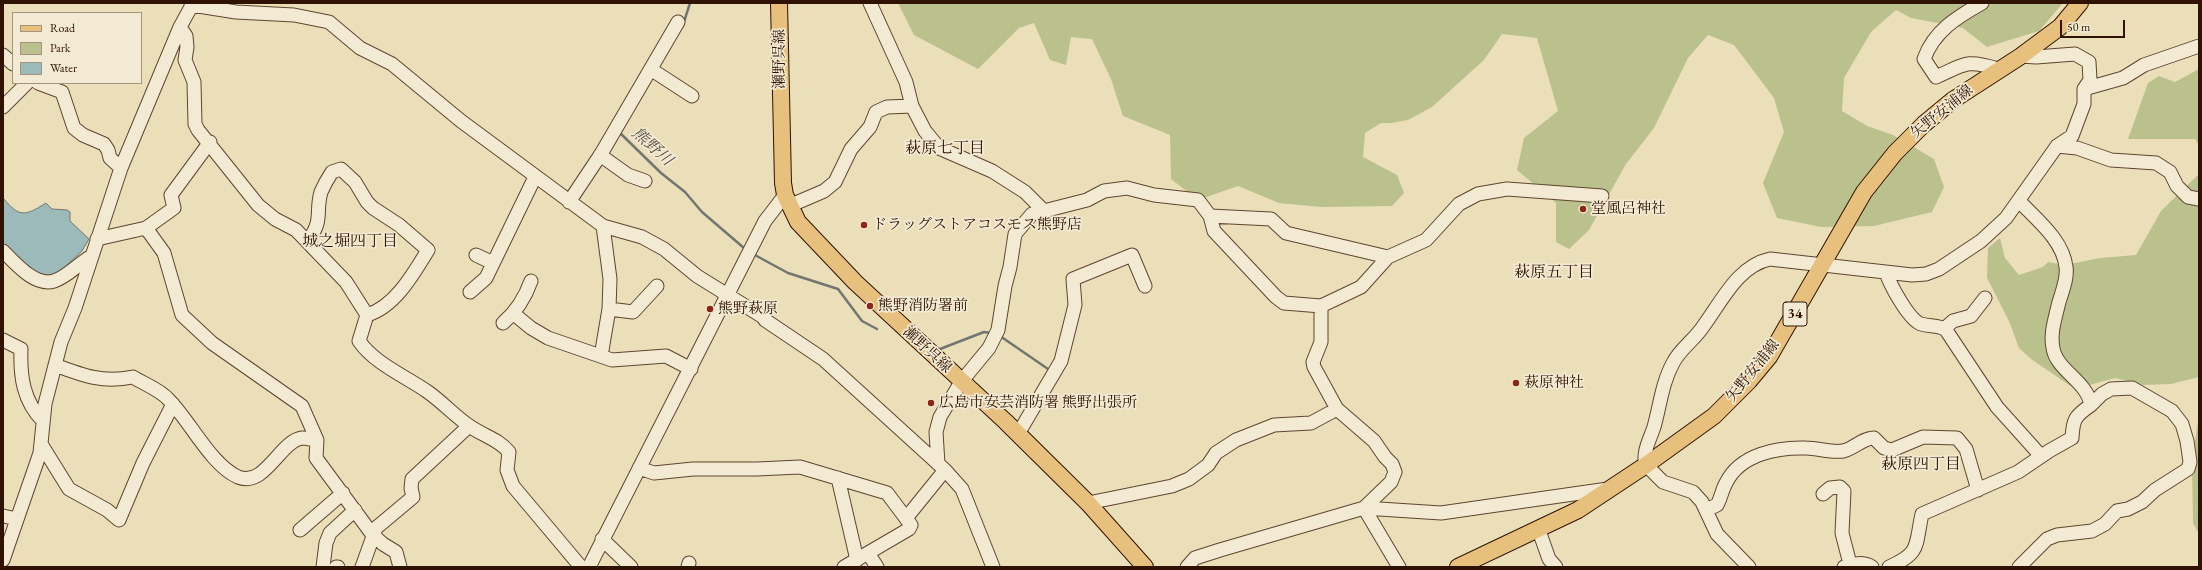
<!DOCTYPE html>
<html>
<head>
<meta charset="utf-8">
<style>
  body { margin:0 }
  #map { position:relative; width:2202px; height:570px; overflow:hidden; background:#ebdfb9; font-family:"EB Garamond",serif }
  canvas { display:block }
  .frame { position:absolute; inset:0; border:4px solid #301202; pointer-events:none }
  .legend { position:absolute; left:12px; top:12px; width:130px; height:72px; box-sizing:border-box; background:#f2ead2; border:1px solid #a4947f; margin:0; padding:5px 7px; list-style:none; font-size:12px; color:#301202 }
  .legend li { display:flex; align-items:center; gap:8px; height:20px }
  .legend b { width:20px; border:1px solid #a4947f }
  .scale { position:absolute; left:2060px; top:20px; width:65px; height:18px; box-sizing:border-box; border:2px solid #301202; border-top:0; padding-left:5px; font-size:12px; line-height:14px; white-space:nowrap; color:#301202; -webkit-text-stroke:3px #f2ead2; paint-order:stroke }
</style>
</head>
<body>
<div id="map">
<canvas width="2202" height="570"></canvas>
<div class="frame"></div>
<ul class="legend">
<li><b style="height:5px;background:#e6c07c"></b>Road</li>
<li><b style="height:11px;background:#bbc18c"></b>Park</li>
<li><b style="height:11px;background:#9cbab9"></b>Water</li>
</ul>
<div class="scale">50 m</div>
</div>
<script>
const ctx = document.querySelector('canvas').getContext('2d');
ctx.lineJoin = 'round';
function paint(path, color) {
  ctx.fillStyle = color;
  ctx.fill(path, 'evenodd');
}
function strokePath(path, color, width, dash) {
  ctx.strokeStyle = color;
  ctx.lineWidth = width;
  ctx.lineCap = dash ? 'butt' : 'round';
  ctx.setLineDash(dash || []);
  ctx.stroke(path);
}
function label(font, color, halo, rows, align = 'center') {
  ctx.font = font + ' "EB Garamond","Noto Serif JP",serif';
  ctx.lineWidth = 3.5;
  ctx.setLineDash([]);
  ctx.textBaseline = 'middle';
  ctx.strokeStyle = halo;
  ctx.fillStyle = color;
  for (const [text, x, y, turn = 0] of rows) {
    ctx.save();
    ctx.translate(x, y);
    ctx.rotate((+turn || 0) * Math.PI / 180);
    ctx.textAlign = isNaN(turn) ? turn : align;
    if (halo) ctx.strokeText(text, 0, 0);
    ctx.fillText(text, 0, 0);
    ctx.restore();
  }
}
const green = new Path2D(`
  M898 3H2063L2039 31 1987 47 1963 28 1911 18 1896 10 1871 32 1844 78 1842 111 1867 126 1893 135 1934 159 1944 187 1932 212 1874 226 1821 227 1777 218 1763 183 1784 132 1774 98 1734 45 1708 35 1688 58 1654 128 1626 164 1589 230 1569 249 1556 242V203L1517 170 1524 138 1558 111 1537 38 1502 34 1484 60 1432 107 1408 120 1391 123H1381L1365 133 1363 157 1397 175 1404 193 1392 206 1321 207 1279 203 1238 186 1198 200 1171 179 1170 135 1123 116 1111 79 1092 39 1071 37 1066 65 1050 60 1034 23 1019 28 978 69 914 35Z
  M2199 69V145L2195 139H2128L2148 83 2159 76 2175 82Z
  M2199 174V377L2171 384 2143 385 2115 378 2075 389 2031 359 2019 348 2009 321 1987 278 1988 248 2000 238 2005 258 2019 275 2043 267 2048 262 2065 265 2100 258 2136 255 2161 211Z
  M2199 414V534L2193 523 2192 462Z`);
const water = new Path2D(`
  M3 198C19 217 24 217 46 203L52 209 67 210 70 212V221L89 239 82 251 54 277 39 276 7 251 3 243Z`);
const stream = new Path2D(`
  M683 25 690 3
  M619 132 661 173 685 192 702 212 744 248
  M753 254 788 273 838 289 862 321 877 329
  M1000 336 1048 369
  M940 349 984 332 991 333`);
const minor = new Path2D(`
  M870 3 906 82 912 106 925 131 939 148 992 171 1025 192 1044 211
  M1982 3C1957 17 1934 31 1924 59L1936 77C1965 64 1966 59 1998 69
  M192 5 236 12 294 15 329 22 360 48 392 64 461 121 603 226 642 237 664 249 697 276 763 317 765 320 823 359 945 470 962 489 993 567
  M180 27 186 36 187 47 185 60 194 82 195 124 198 130 258 205 275 219 296 230 346 282 367 315 359 341C375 364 405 376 428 392 442 402 454 415 468 425 481 435 499 439 509 452L507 470 513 486 581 567
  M3 55 13 64
  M652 70 692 96
  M38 83 62 92 74 128 83 135 104 144 108 150 110 158 121 168
  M2084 89 2123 78 2144 65 2199 46
  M3 107 27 83
  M2057 146 2077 148 2111 160 2156 163 2170 172 2177 186 2188 197 2199 199
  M600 155 628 175 645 181
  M569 202 601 154 678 22
  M789 206 824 191 835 182 851 149 870 127 876 112 887 107 912 106
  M1210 216 1271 219 1286 233 1388 257
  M146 228 164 253 182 315 212 343 302 406 317 440 316 458 372 534 383 544 396 552 400 567
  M97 239 146 228 174 208 171 195 210 142
  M308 241C324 219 315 213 321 192 324 185 328 178 332 172L341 169 355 182 367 202 373 208 399 225 428 250C414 273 395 307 367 315
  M3 251C15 263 35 287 54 281 67 277 78 264 90 257
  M476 255 493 263
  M1886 272C1890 285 1909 320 1921 324 1930 327 1938 324 1946 330L1997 407 2041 456
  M470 292 486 278 535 177
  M1321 306V342L1313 362 1314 367 1337 409 1374 441 1385 457 1392 464 1395 472 1391 482 1364 508
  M609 309 633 312 657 286
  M514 314 531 328 548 338 612 360 666 356 691 369
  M503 323C517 311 525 298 531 281
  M1944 329 1953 321 1971 316 1985 298
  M3 340 21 349C20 376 23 401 43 421
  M601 356 609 309 610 279 603 226
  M55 365C84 376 103 383 133 377 144 384 161 390 169 400 190 421 211 465 238 477 265 488 280 441 302 438 307 438 313 440 317 440
  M1018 434 1061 361 1075 305 1073 279 1132 255 1145 286
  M41 444 69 489 107 510 119 520 143 463 173 404
  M938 464 936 432 940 417 961 382 989 348 998 330 1005 286 1010 267 1015 234 1032 214 1087 200 1104 191 1127 188 1154 195 1198 200 1210 216 1214 231 1276 297 1284 303 1321 306 1361 287 1388 257 1426 240 1459 204 1478 194 1507 189 1602 196
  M639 468 654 473 693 469H757L800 467 887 493 911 525 909 529 844 567
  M838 478 857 560
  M1823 494 1830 488 1840 487 1844 491 1842 533 1850 564
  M1088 503 1172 486 1189 479 1208 465 1216 453 1236 440 1274 425 1311 423 1337 409
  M1364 508 1399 567
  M1706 510 1717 505C1721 498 1722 490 1726 483 1740 454 1778 447 1806 448 1818 448 1832 453 1843 451 1854 449 1862 438 1874 438L1884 448 1892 450 1923 437 1957 438 1966 449 1978 490
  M3 516 17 519
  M907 517 945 470
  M1538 528 1549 559 1556 567
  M300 530 343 493
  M602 539 631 567
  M868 553 877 567
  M3 560 40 453 45 404 61 342 75 308 121 168 180 27 192 5 191 3
  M323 567 326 543 330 533 355 510
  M336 567H338
  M362 567 376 528 413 497 411 488 412 479 469 426
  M589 567 765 221 785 195
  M688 567 689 563
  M1187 567 1195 558 1220 550 1364 508 1441 513 1608 489
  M1749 567 1717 534 1702 502 1693 492 1663 482 1646 465C1642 453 1650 439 1654 427 1660 406 1662 383 1673 363 1680 349 1693 341 1702 328 1721 303 1737 266 1770 259L1912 275 1926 274 1939 269 1981 241 2006 218 2057 146 2072 136 2084 104V89L2090 80 2089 62 2075 54 2036 57 2021 56
  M1844 567C1852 563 1865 562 1872 567
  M1889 567C1921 553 1915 546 1922 514L2018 472 2049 451 2072 438C2073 419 2075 416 2091 405 2087 381 2056 370 2053 348 2050 334 2055 319 2058 306 2061 294 2068 279 2066 267 2063 240 2037 220 2019 201
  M2019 567 2047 539 2057 535 2092 531 2105 524 2117 511 2128 509 2142 502 2155 490 2188 469 2190 462 2187 441 2182 424 2172 411 2132 388 2111 389 2102 394 2091 405`);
const major = new Path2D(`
  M779 3 783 183 785 195 798 222 855 282 1006 422 1088 503 1145 567
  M1458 567 1578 510 1646 465 1714 416 1749 381 1769 357 1864 192 1895 153 1924 124 1953 100 2021 56 2060 27 2080 3`);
const markers = [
  [1583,209,4,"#8f2418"],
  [864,225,4,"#8f2418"],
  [870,306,4,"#8f2418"],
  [710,309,4,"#8f2418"],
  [1516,383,4,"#8f2418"],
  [931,403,4,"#8f2418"]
];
const shields = [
  [1795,314,24]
];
const shieldNames = [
  ["34",1795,314]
];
const streetNames = [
  ["瀬野呉線",780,59,-90],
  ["矢野安浦線",1942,112,-39],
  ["瀬野呉線",927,350,43],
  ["矢野安浦線",1753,371,-51]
];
const poiNames = [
  ["堂風呂神社",1591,209],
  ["ドラッグストアコスモス熊野店",872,225],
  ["熊野消防署前",878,306],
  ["熊野萩原",718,309],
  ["萩原神社",1524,383],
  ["広島市安芸消防署 熊野出張所",939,403]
];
const waterNames = [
  ["熊野川",652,147,42]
];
const neighbourhoodNames = [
  ["萩原七丁目",945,149],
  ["城之堀四丁目",350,242],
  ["萩原五丁目",1554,273],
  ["萩原四丁目",1921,465]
];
paint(green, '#bbc18c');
paint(water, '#9cbab9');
strokePath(water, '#717770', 1);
strokePath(stream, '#717770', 2.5);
strokePath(minor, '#5f4530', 15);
strokePath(major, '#301202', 18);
strokePath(minor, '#f2ead2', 13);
strokePath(major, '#e6c07c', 16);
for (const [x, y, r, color] of markers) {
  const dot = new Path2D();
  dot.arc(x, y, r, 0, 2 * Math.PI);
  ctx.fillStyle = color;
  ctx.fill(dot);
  strokePath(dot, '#f2ead2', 1.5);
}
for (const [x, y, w] of shields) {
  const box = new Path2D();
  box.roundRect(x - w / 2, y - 12, w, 24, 3);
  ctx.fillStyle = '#f2ead2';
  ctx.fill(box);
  strokePath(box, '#301202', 1);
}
label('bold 14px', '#301202', null, shieldNames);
label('15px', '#301202', '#f2ead2', streetNames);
label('15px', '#301202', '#f2ead2', poiNames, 'left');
label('italic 16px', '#564d42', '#f2ead2', waterNames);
label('16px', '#301202', '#f2ead2', neighbourhoodNames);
</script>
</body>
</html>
